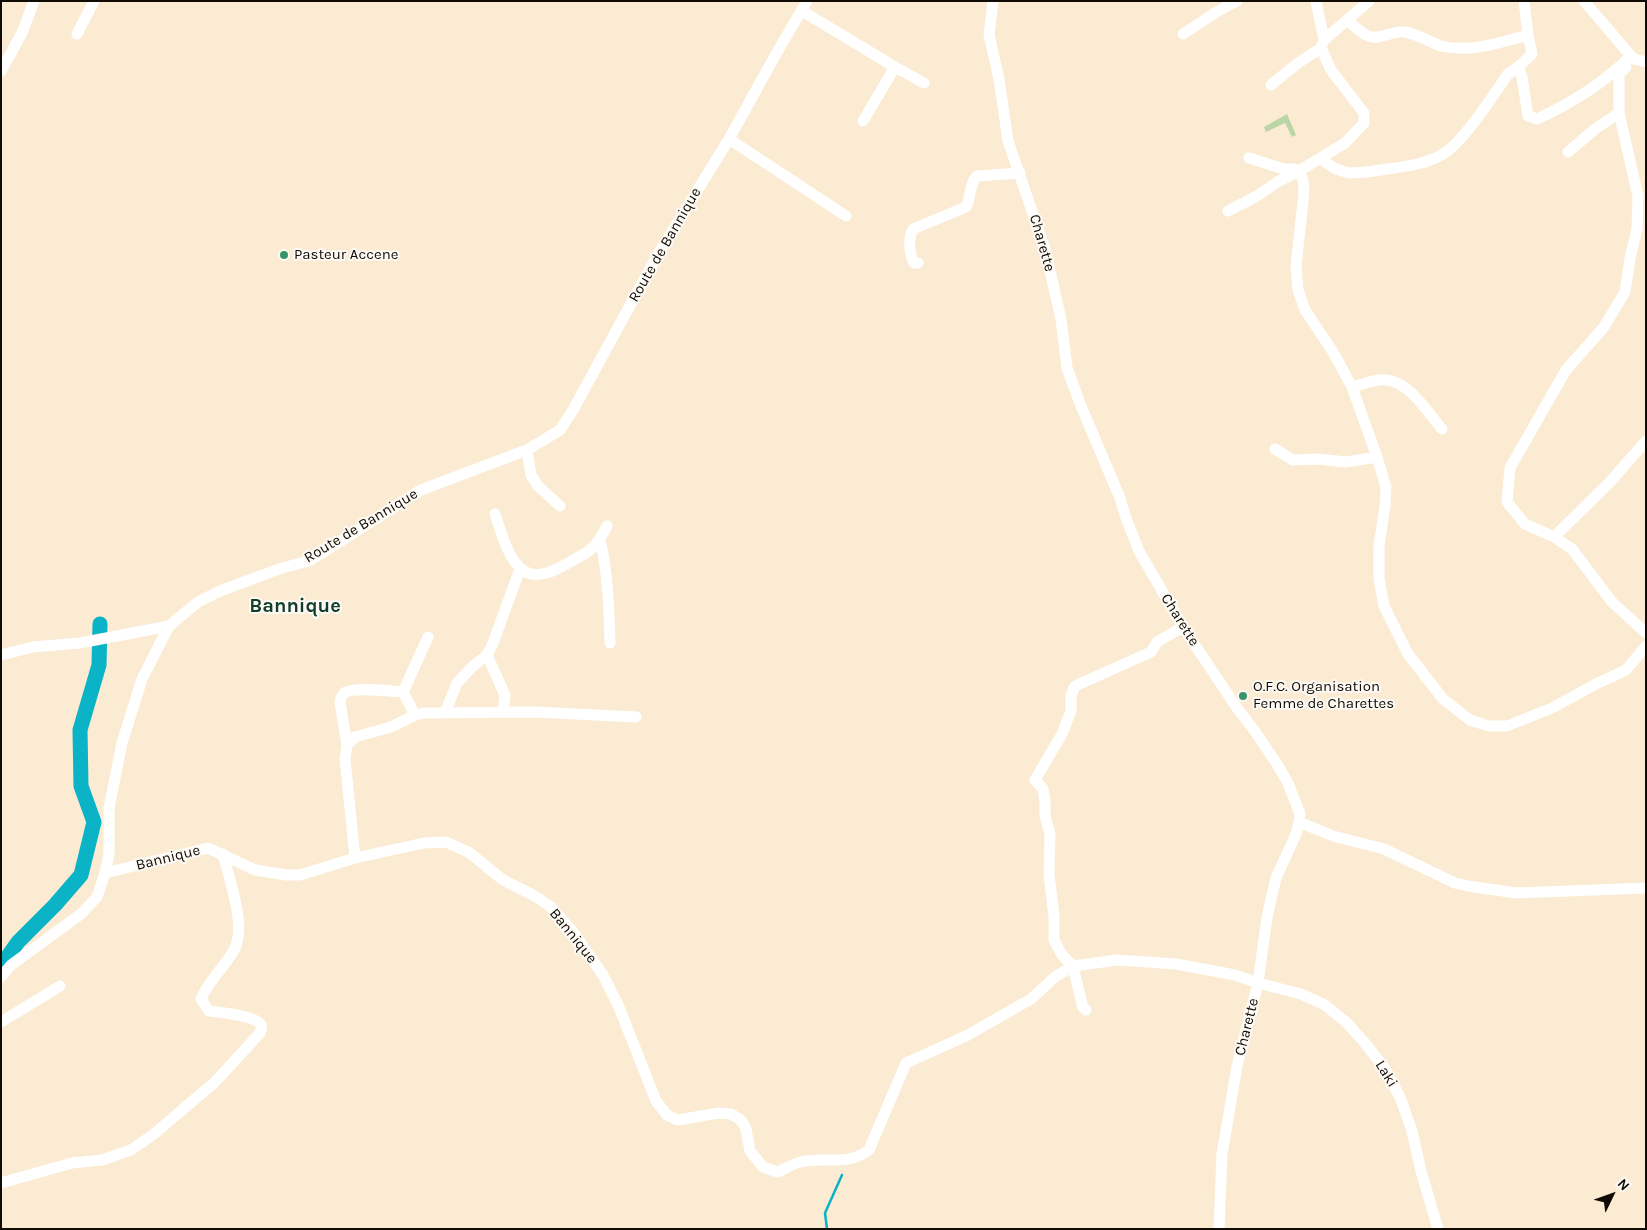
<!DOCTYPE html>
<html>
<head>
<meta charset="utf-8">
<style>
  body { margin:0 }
  #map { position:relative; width:1647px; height:1230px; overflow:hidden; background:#faebd2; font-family:Karla,sans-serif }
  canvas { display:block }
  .frame { position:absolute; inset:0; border:2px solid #100b04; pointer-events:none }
  .north { position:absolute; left:1587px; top:1170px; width:50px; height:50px; -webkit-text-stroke:4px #fdfaf5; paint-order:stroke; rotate:48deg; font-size:14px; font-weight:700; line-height:20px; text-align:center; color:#100b04 }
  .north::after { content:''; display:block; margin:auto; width:18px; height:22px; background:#100b04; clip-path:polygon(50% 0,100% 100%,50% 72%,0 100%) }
</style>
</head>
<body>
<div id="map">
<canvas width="1647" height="1230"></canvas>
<div class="frame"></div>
<div class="north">N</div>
</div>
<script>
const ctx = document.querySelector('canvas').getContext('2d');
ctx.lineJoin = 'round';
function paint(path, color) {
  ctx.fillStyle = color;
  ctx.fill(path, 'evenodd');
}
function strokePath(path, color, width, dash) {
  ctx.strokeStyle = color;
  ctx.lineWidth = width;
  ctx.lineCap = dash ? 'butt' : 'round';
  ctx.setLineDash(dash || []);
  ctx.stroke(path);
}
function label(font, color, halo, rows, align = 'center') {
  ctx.font = font + ' Karla,sans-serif';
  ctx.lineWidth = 4;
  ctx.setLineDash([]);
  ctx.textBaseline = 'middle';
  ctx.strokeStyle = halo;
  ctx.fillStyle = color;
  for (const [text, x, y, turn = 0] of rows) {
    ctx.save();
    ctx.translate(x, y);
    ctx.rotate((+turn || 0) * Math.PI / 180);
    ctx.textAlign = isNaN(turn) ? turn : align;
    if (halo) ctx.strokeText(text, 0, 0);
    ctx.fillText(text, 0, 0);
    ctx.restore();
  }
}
const green = new Path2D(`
  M1287 114 1296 135 1292 137 1285 123 1266 132 1264 127Z`);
const stream = new Path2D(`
  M827 1229 825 1213 842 1175`);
const river = new Path2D(`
  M1 966 18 942 55 905 81 875 94 822 81 786 80 730 99 665 100 624`);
const minor = new Path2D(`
  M993 1 989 35 999 79 1008 141 1045 249 1061 319 1067 368 1081 406 1120 498 1126 518 1139 551 1183 627 1237 708 1254 730 1277 764 1288 783 1300 814 1299 822 1296 834 1276 878 1267 917 1258 983 1237 1066 1222 1154 1219 1229
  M1316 1 1324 40 1321 48 1331 70 1364 113V123L1345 143 1299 171 1303 180 1304 192 1296 266 1298 290 1305 310 1333 352 1352 387 1377 457 1386 487 1385 506 1379 546V579L1384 606 1408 654 1443 699 1470 720 1489 726H1507L1552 708 1596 684 1626 670 1646 646
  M1524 1 1528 35 1532 54 1518 67 1522 77 1528 116 1537 119C1572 103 1604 83 1631 56
  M1584 1 1631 56 1634 59 1646 62
  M802 11 895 67 924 83
  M1347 20 1369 1
  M77 34 94 1
  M1183 34 1218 11 1237 1
  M1324 40 1347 20C1353 25 1361 33 1368 36 1380 41 1392 30 1405 32 1418 34 1429 42 1441 46 1470 53 1499 43 1528 35
  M1 71 22 33 34 1
  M1271 85 1298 63 1321 48
  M1619 113 1638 196 1637 229 1630 258 1625 292 1604 327 1566 370 1510 468 1507 502 1525 524 1554 537 1572 549 1612 602 1646 633
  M863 121 895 67
  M729 139 846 216
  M1568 152 1595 129 1619 113V74L1626 67
  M1249 158 1284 169H1293L1299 171
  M1320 158C1343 177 1353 174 1381 170 1401 167 1425 165 1443 154 1463 143 1494 94 1508 74L1518 67
  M1228 211 1257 196 1279 181 1299 171
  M918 263H914C909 253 908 238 913 229L966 207C971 198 969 184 977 176L1020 173
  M1352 387C1361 385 1370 381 1379 380 1407 376 1426 411 1442 429
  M1275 449 1293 460 1318 459 1346 462 1377 457
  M527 450 531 475 538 486 560 506
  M495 514C501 531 506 553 519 567 535 584 560 568 575 559 581 556 587 553 592 548 599 542 603 534 607 526
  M1554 537 1610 482 1646 441
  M600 539C608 573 609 608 610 643
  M1 655 33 647 80 643 169 626
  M487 655 505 695 503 712
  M445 713 457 683 472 667 487 655 493 643 520 569
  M415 715 403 692 428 637
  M347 745 340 702C341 697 342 694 346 692 357 687 390 691 403 692
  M1299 822 1333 836 1384 849 1455 883 1468 886 1516 893 1646 888
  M355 858 345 759 347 745 355 737 391 727 415 715 424 713 534 712 636 717
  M105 873 208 848 255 870 286 875H300L355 858 424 843 446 842 470 853 503 880 535 896 551 907 573 932 603 975 619 1007 656 1101 667 1115 678 1120 719 1113 731 1114 741 1120 746 1129 750 1151 763 1167 778 1172C785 1169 792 1164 800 1162 824 1156 847 1167 869 1150L906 1063 966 1036 1031 999 1055 977 1073 966 1117 960 1176 964 1235 975 1258 983 1301 994 1325 1005 1347 1023 1364 1042 1383 1066 1400 1097 1412 1131 1421 1171 1438 1229
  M1 977 11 965 81 914 97 897 105 873 109 854V808L122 743 142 679 169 626 198 602 220 591 282 568 309 561 421 490 527 450 560 430 573 410 657 256 729 139 776 54 807 1
  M1086 1010 1083 1007 1081 1000 1073 966 1062 955 1054 940V917L1049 874 1050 834 1045 816V802L1043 789 1035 780 1062 734 1071 711V695L1075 686 1151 652 1157 642 1183 627
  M1 1022 60 986
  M1 1183 72 1163 102 1160 131 1150 154 1134 215 1082 260 1033C261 1031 262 1027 261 1025 258 1016 218 1012 209 1011L201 999C208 981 224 968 234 950 247 926 229 880 223 854`);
const markers = [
  [284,255,5,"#379369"],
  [1243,696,5,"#379369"]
];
const streetNames = [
  ["Charette",1042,243,74],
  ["Route de Bannique",665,245,-60],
  ["Route de Bannique",361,526,-31],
  ["Charette",1180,620,58],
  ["Bannique",168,858,-14],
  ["Bannique",573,936,51],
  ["Charette",1247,1027,-76],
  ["Laki",1386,1074,58]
];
const poiNames = [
  ["Pasteur Accene",294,255],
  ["O.F.C. Organisation",1253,687],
  ["Femme de Charettes",1253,704]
];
const districtNames = [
  ["Bannique",295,606]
];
paint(green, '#bbd6a6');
strokePath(stream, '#0ab3c5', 2.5);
strokePath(river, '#0ab3c5', 15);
strokePath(minor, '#fff', 11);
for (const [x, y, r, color] of markers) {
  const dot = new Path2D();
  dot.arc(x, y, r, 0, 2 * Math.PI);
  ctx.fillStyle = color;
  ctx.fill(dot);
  strokePath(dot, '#fdfaf5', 2);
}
label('15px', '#100b04', '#fdfaf5', streetNames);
label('15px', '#100b04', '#fdfaf5', poiNames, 'left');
label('bold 20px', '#113d2a', '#fdfaf5', districtNames);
</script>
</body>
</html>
